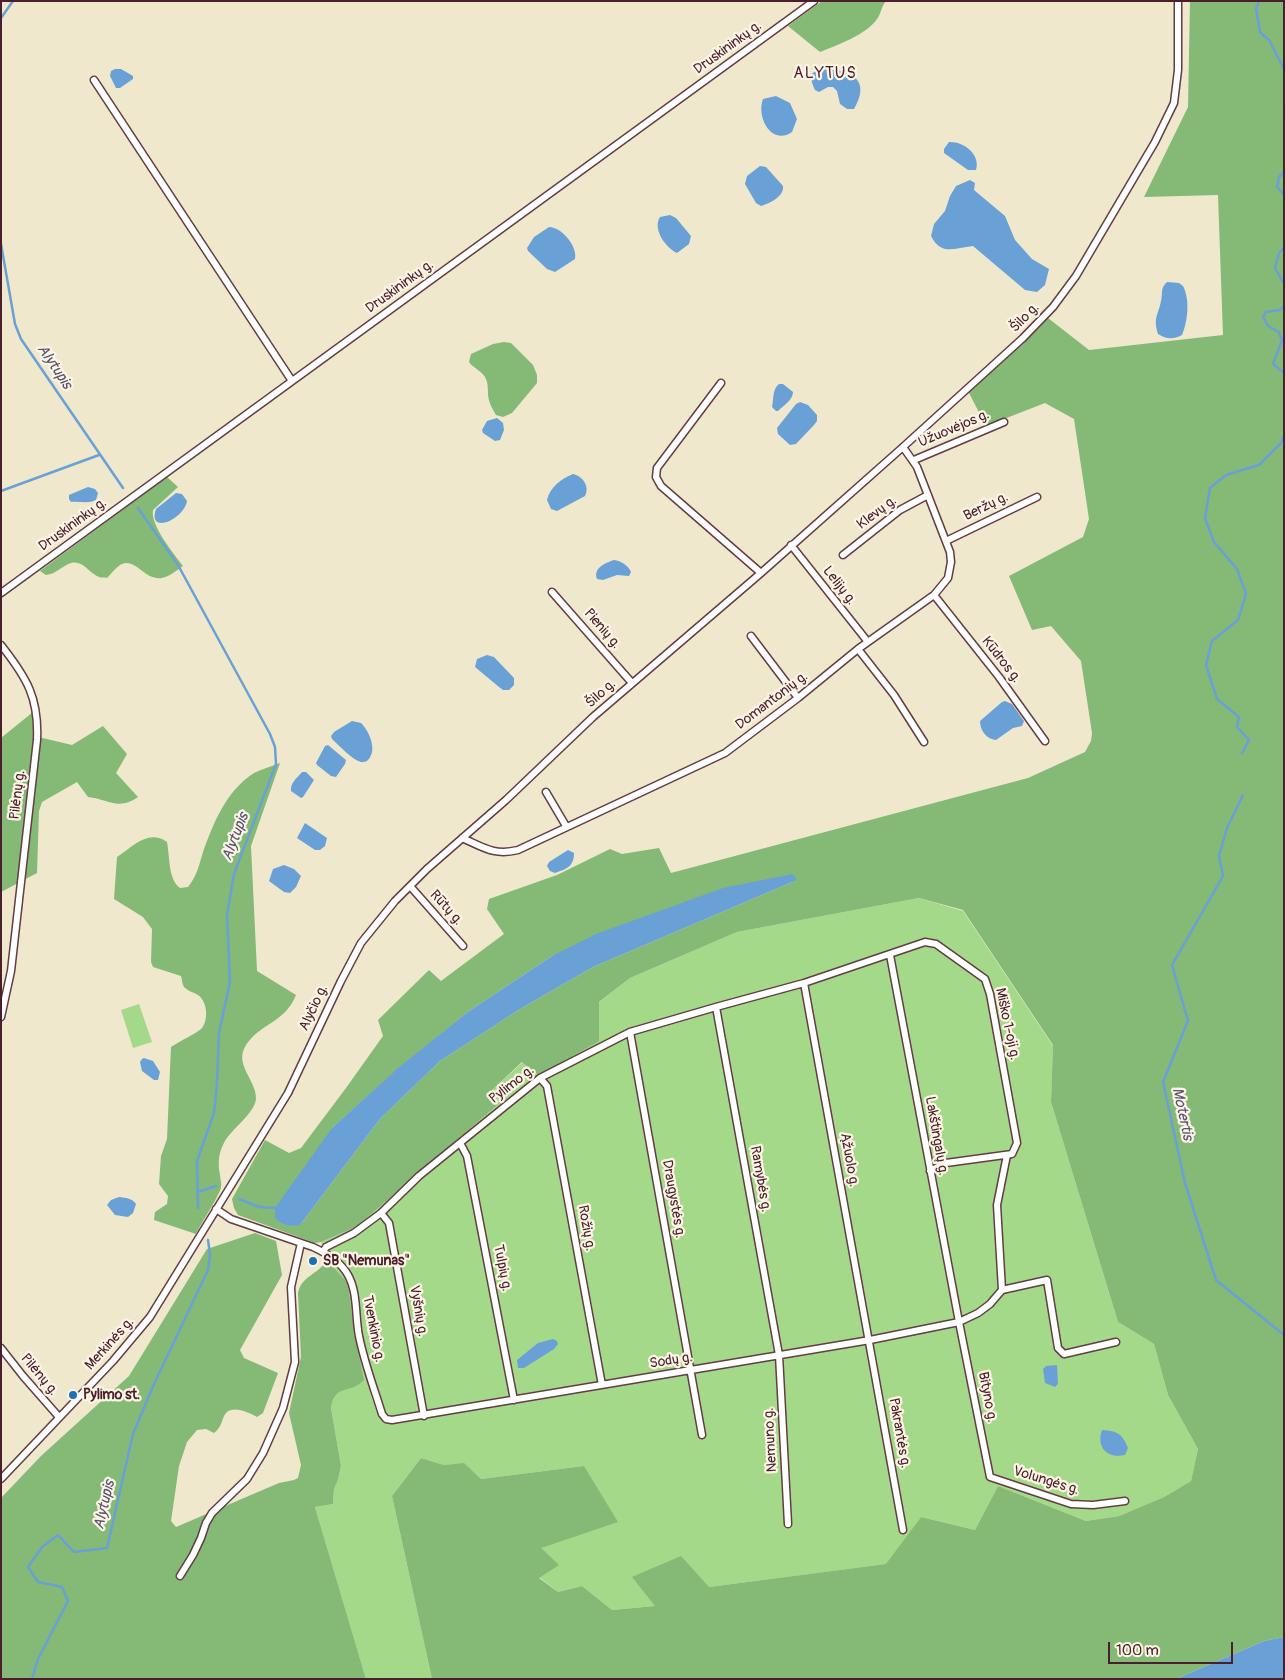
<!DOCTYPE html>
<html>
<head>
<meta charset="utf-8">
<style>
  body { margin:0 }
  #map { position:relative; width:1285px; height:1680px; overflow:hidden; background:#efe8cc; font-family:Pangolin,sans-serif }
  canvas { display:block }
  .frame { position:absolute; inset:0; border:2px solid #4a1f2b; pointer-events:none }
  .scale { position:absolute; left:1108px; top:1642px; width:125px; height:22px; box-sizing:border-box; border:2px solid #4a1f2b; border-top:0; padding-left:6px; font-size:15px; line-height:18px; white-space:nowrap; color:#4a1f2b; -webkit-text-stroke:4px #fcf5e5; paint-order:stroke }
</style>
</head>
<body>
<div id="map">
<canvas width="1285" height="1680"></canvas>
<div class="frame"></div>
<div class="scale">100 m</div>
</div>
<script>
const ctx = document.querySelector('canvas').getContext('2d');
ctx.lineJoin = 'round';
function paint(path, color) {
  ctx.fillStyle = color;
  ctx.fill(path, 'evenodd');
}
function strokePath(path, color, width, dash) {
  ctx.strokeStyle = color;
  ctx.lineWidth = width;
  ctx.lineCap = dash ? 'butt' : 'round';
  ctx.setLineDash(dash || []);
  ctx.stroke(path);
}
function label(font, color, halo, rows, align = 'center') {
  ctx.font = font + ' Pangolin,sans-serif';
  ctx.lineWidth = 4.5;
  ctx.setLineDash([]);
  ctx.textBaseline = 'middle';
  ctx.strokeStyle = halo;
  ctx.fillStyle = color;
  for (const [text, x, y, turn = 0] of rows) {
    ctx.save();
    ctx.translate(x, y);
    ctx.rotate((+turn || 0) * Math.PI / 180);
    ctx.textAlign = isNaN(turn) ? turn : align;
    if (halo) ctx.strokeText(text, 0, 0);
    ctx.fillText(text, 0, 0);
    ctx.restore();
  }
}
const green = new Path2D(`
  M919 898 963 911 1053 1046 1051 1102 1118 1322 1154 1344 1168 1395 1198 1449 1191 1481 1164 1497 1119 1516 1086 1521 998 1486 975 1530 921 1517 887 1564 709 1587 655 1606 612 1610 582 1586 558 1592 539 1577 541 1548 584 1466 481 1479 464 1464 444 1465 421 1458 392 1496 432 1679H366L315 1507 333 1504 334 1489 338 1480 341 1466 331 1408C334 1390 343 1390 358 1385L349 1290 346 1281 327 1260 321 1242 356 1227 492 1090 523 1062 630 978 737 932Z
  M139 1004 152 1042 133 1048 121 1010Z`);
const forest = new Path2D(`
  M822 1H886C881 7 881 14 877 19 866 35 837 45 820 52L788 26Z
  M1190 1H1284V1637L1264 1641 1176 1679H432L392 1496 421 1458 444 1465 464 1463 481 1479 584 1466 618 1522 541 1548 559 1565 539 1578 558 1592 582 1586 612 1610 655 1606 632 1577 681 1556 709 1587 886 1564 921 1517 975 1530 998 1486 1086 1521 1119 1516 1164 1497 1191 1481 1198 1449 1168 1395 1154 1344 1118 1322 1051 1102 1053 1045 963 910 919 898 737 932 630 978 599 1002V1041L539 1075 522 1062 492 1090 497 1105 356 1227 321 1242 315 1243 238 1215 234 1208 232 1199 265 1140 289 1153 301 1148 346 1088 383 1036 378 1020 429 970 441 981 504 934 487 909 489 899 557 875 610 849 622 854 659 848 671 873 1028 778 1085 752 1091 741 1092 733 1081 661 1051 626 1032 630 1009 576 1083 537 1089 519 1074 419 1045 403 986 426 968 391 1048 318 1089 350 1223 335 1218 195 1144 197 1188 107ZM797 880 593 967 520 1009 440 1061 380 1119 300 1225 332 1128 399 1068 469 1011 552 956Z
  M504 342 511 343 533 365 537 375V383L512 413 503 417 496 415C493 410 490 405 489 400 487 393 489 386 486 379 483 371 474 369 469 362L471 354 493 344Z
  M167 477 178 487 153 510C150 525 174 554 183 566 177 570 169 577 162 578 145 581 136 558 122 564 117 566 111 574 107 578 104 577 102 578 99 577 90 574 83 560 71 563 62 566 56 574 46 575L40 571Z
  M33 712 34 736 72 745 103 726 127 754 116 773 138 797C118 811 108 799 88 797L77 782 42 802 39 811 37 873 1 892V738Z
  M280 763 251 846 257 971 296 995C285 1024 256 1024 244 1049 236 1066 257 1082 256 1099 254 1115 229 1130 223 1145 218 1155 218 1165 220 1175 220 1179 222 1183 221 1187 221 1193 200 1225 196 1234L154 1220 155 1212 167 1204 168 1196 159 1184 161 1156 167 1139 171 1047C178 1042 199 1032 202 1028 209 1019 207 1001 198 995 193 992 188 991 184 987 182 984 182 979 181 976L153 967 151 962 152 929 143 917 114 899 117 857C134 846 148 829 167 842 170 857 168 879 180 888L188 887C197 876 199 865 203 852 214 822 226 791 254 773 262 769 272 766 280 763Z
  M255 1233 276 1241 282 1275 240 1350 244 1358 278 1373 263 1413 257 1417C249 1413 234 1405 226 1413 221 1419 223 1426 214 1433L206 1429 197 1430 187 1442 179 1466 171 1521 176 1527 279 1483 294 1480 298 1478 301 1465 289 1413 301 1357 298 1293C302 1275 318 1275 327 1260L346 1281 349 1290 354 1333 364 1380C350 1395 335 1383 331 1408L341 1466 338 1480 334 1489 333 1504 315 1507 366 1679H1V1498L41 1456 129 1376 207 1249Z`);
const water = new Path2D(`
  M115 69H121L133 76V79L120 88H116L110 76 111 71Z
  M825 69C852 70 871 80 854 109H847L840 104 837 91 833 87H828L819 92 815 90C809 76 809 71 825 69Z
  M776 96 790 103 797 119 792 132C772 146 756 118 763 99Z
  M949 142C963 141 981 154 976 170H968L944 153V149Z
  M760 166 766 167 783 186C784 197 770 203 761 206L756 203 745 184 747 176Z
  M970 180 975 183 974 190 1005 216 1015 240 1032 259 1049 269 1045 285 1037 292 1025 290 973 246C954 248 941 256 931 236L934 224 945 211 950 196 956 186Z
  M670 215 676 218 691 236 689 244 677 253C666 248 652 229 660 217Z
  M549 227C562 227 578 247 575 259L555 272 547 269 528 251 527 248 534 237Z
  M1167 282 1179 283 1183 286C1190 299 1188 321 1182 335 1173 340 1166 339 1158 334 1153 317 1158 316 1161 301 1163 293 1160 288 1167 282Z
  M779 384H783L793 392C793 400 784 405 778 411H776L772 407C774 398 772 390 779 384Z
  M800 402 808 405 817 415V421L814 425 796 444 790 445 778 434 777 428 796 404Z
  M497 418 503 423 504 430 500 440 495 441 483 433 482 430 487 421Z
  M573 474C583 476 590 487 585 496L557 511 551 509 547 500C550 487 561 479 573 474Z
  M88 487 95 489 98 493 96 500C88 504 80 501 71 502L69 499V495Z
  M176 493 182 494 187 501C184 520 147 535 156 509Z
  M614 560C621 561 628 565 631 572L629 576 617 575 603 580 597 579C593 568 605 563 614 560Z
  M487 655 494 657 514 678V685L509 690H503L499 687 475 667 477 659Z
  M1005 701 1012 704 1024 721 1022 726 1013 728 996 740C986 739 980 730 980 721L1002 702Z
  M352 721 361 723C369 731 378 750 368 760 366 762 364 762 361 762 351 759 340 746 332 739L331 736 334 732Z
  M328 745 346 760 345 764 336 777 331 776 317 765 316 763 325 746Z
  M302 772H306L314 780 303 797 301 798 291 791C290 783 297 778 302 772Z
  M305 823 327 838 325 846 320 850H315L297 838Z
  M568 850 574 853C574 867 566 869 555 873L550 871 547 866 549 862Z
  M284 865 294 869 301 876 296 887 290 893 284 892 269 881 273 869Z
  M793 874 797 880 593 967 520 1009 440 1061 380 1119 300 1225C290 1227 282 1225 275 1218V1208L332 1128 398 1068 469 1011 552 956 596 934 723 888Z
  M144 1058 153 1061 160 1072 158 1080H154L142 1071 140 1062 142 1059Z
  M119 1197C126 1198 132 1198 136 1204L133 1213 128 1217 115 1215 107 1205 111 1200Z
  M553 1339 557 1341 558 1344 554 1349 524 1368H518L517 1360 538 1343Z
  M1057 1365 1058 1384 1055 1387 1045 1383 1043 1369 1046 1366Z
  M1102 1430C1117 1431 1122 1433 1128 1448L1125 1455C1107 1459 1096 1447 1102 1430Z
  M1284 1637V1679H1176L1264 1641Z`);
const stream = new Path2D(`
  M1259 1 1256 9 1260 32 1269 40 1284 69
  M1 18 13 1
  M1284 111V117
  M1284 172 1279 177 1277 187 1284 195
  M1 244 15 324 21 339 123 488
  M1284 247 1279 253 1275 268 1284 284
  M1284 306 1280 310 1266 312 1263 317 1268 326 1279 332 1282 341 1273 364 1284 373
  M1 491 99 455
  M138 508 178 565 270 734 275 747 276 764 234 874 227 915 230 982 219 1033 217 1082 214 1113 197 1161 198 1208
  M1242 753 1249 740 1237 727 1239 717 1217 699 1206 665 1212 641 1238 620 1246 594 1237 569 1214 542 1205 518 1210 488 1226 475 1259 465 1281 443 1284 435
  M1243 795 1227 828 1219 856 1223 876 1172 965 1188 1021 1163 1082 1185 1183 1216 1280 1284 1335
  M198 1192 216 1186
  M239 1199 259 1207 275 1208
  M32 1679 38 1659 68 1601 62 1587 38 1582 28 1567 42 1547 58 1535 74 1552 107 1548 133 1434 154 1384 208 1270 210 1254 208 1240`);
const street = new Path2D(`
  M94 80 292 381
  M721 383 657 468 656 477 661 486 761 573
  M914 460 1004 422
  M946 541 1037 497
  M791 545 868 642
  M843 555 900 510 928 495
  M552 592 632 683
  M1 593 814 1
  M934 595 999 677 1045 741
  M751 636 798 698
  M1 645C27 678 39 698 37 740L11 971 1 1017
  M858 649 894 695 924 742
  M546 792 566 826
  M462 838C483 847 494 856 518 850L725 753 798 698 858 649 934 595 948 578 951 562 950 552 917 467 903 447
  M410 886 463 946
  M890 955 959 1322 990 1477 1071 1504 1093 1505 1125 1501
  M804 983 903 1530
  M716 1007 779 1355 788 1524
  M630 1032 702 1435
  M540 1078 547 1086 602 1385
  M460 1143 467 1156 514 1400
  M216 1209 231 1219 313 1247C326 1253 341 1262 348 1275 358 1293 355 1316 359 1336 364 1362 374 1388 382 1414L386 1419 392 1420 870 1340 959 1322 978 1313 990 1304 1002 1290 1047 1280 1058 1348 1064 1354 1116 1342
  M381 1213 389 1223 424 1416
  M323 1252 326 1247 354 1233 381 1213 419 1176 540 1078 630 1032 716 1007 804 983 925 942 936 944 985 979 990 994 1017 1143 1012 1154 946 1163 930 1171
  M1002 1290 997 1205 1007 1155
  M1 1348 23 1376 59 1417
  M1 1479 113 1361 150 1317 288 1093 341 981 361 943 395 901 427 869 506 800 593 717 761 573 903 447 1023 338 1053 307 1076 276 1155 142 1174 103 1178 70V1
  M180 1576 193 1555 201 1538 206 1523 212 1513 247 1479 263 1453 283 1408 295 1362 291 1287 301 1243`);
const markers = [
  [313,1261,5,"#1f6fb2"],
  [73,1395,5,"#1f6fb2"]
];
const streetNames = [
  ["Druskininkų g.",728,48,-36],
  ["Druskininkų g.",400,287,-36],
  ["Šilo g.",1025,318,-45],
  ["Užuovėjos g.",954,429,-23],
  ["Beržų g.",986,507,-26],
  ["Klevų g.",877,513,-37],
  ["Druskininkų g.",73,525,-36],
  ["Lelijų g.",839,586,52],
  ["Pienių g.",602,629,49],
  ["Kūdros g.",1001,660,52],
  ["Šilo g.",601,694,-42],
  ["Domantonių g.",772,701,-37],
  ["Pilėnų g.",18,795,-83],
  ["Rūtų g.",446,908,48],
  ["Alyčio g.",314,1008,-65],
  ["Miško 1-oji g.",1007,1024,78],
  ["Pylimo g.",512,1085,-38],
  ["Lakštingalų g.",936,1136,80],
  ["Ąžuolo g.",849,1160,80],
  ["Ramybės g.",760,1179,80],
  ["Draugystės g.",673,1199,80],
  ["Rožių g.",586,1228,80],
  ["Tulpių g.",502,1268,79],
  ["Vyšnių g.",418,1311,80],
  ["Tvenkinio g.",373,1329,79],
  ["Merkinės g.",110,1344,-48],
  ["Sodų g.",671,1361,-9],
  ["Pilėnų g.",39,1375,50],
  ["Bityno g.",987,1397,79],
  ["Pakrantės g.",899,1433,80],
  ["Nemuno g.",771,1440,-93],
  ["Volungės g.",1046,1481,17]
];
const poiNames = [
  ["SB \"Nemunas\"",323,1261],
  ["Pylimo st.",83,1395]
];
const waterNames = [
  ["Alytupis",54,367,56],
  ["Alytupis",236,837,-69],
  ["Motertis",1182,1114,78],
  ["Alytupis",105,1505,-77]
];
const quarterNames = [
  ["ALYTUS",825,74]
];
paint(green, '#a5d98a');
paint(forest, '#84b976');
paint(water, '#69a1d7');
strokePath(stream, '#69a1d7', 2.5);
strokePath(street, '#633d43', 9);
strokePath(street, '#fff', 6);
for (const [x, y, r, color] of markers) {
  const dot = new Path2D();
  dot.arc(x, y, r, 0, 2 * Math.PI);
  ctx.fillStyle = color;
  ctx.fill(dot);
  strokePath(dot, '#fcf5e5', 2);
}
label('14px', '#4a1f2b', '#fcf5e5', streetNames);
label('bold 14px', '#4a1f2b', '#fcf5e5', poiNames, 'left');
label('italic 15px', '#565370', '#fcf5e5', waterNames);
ctx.letterSpacing = '1px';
label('16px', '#4a1f2b', '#fcf5e5', quarterNames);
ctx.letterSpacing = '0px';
</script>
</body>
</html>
